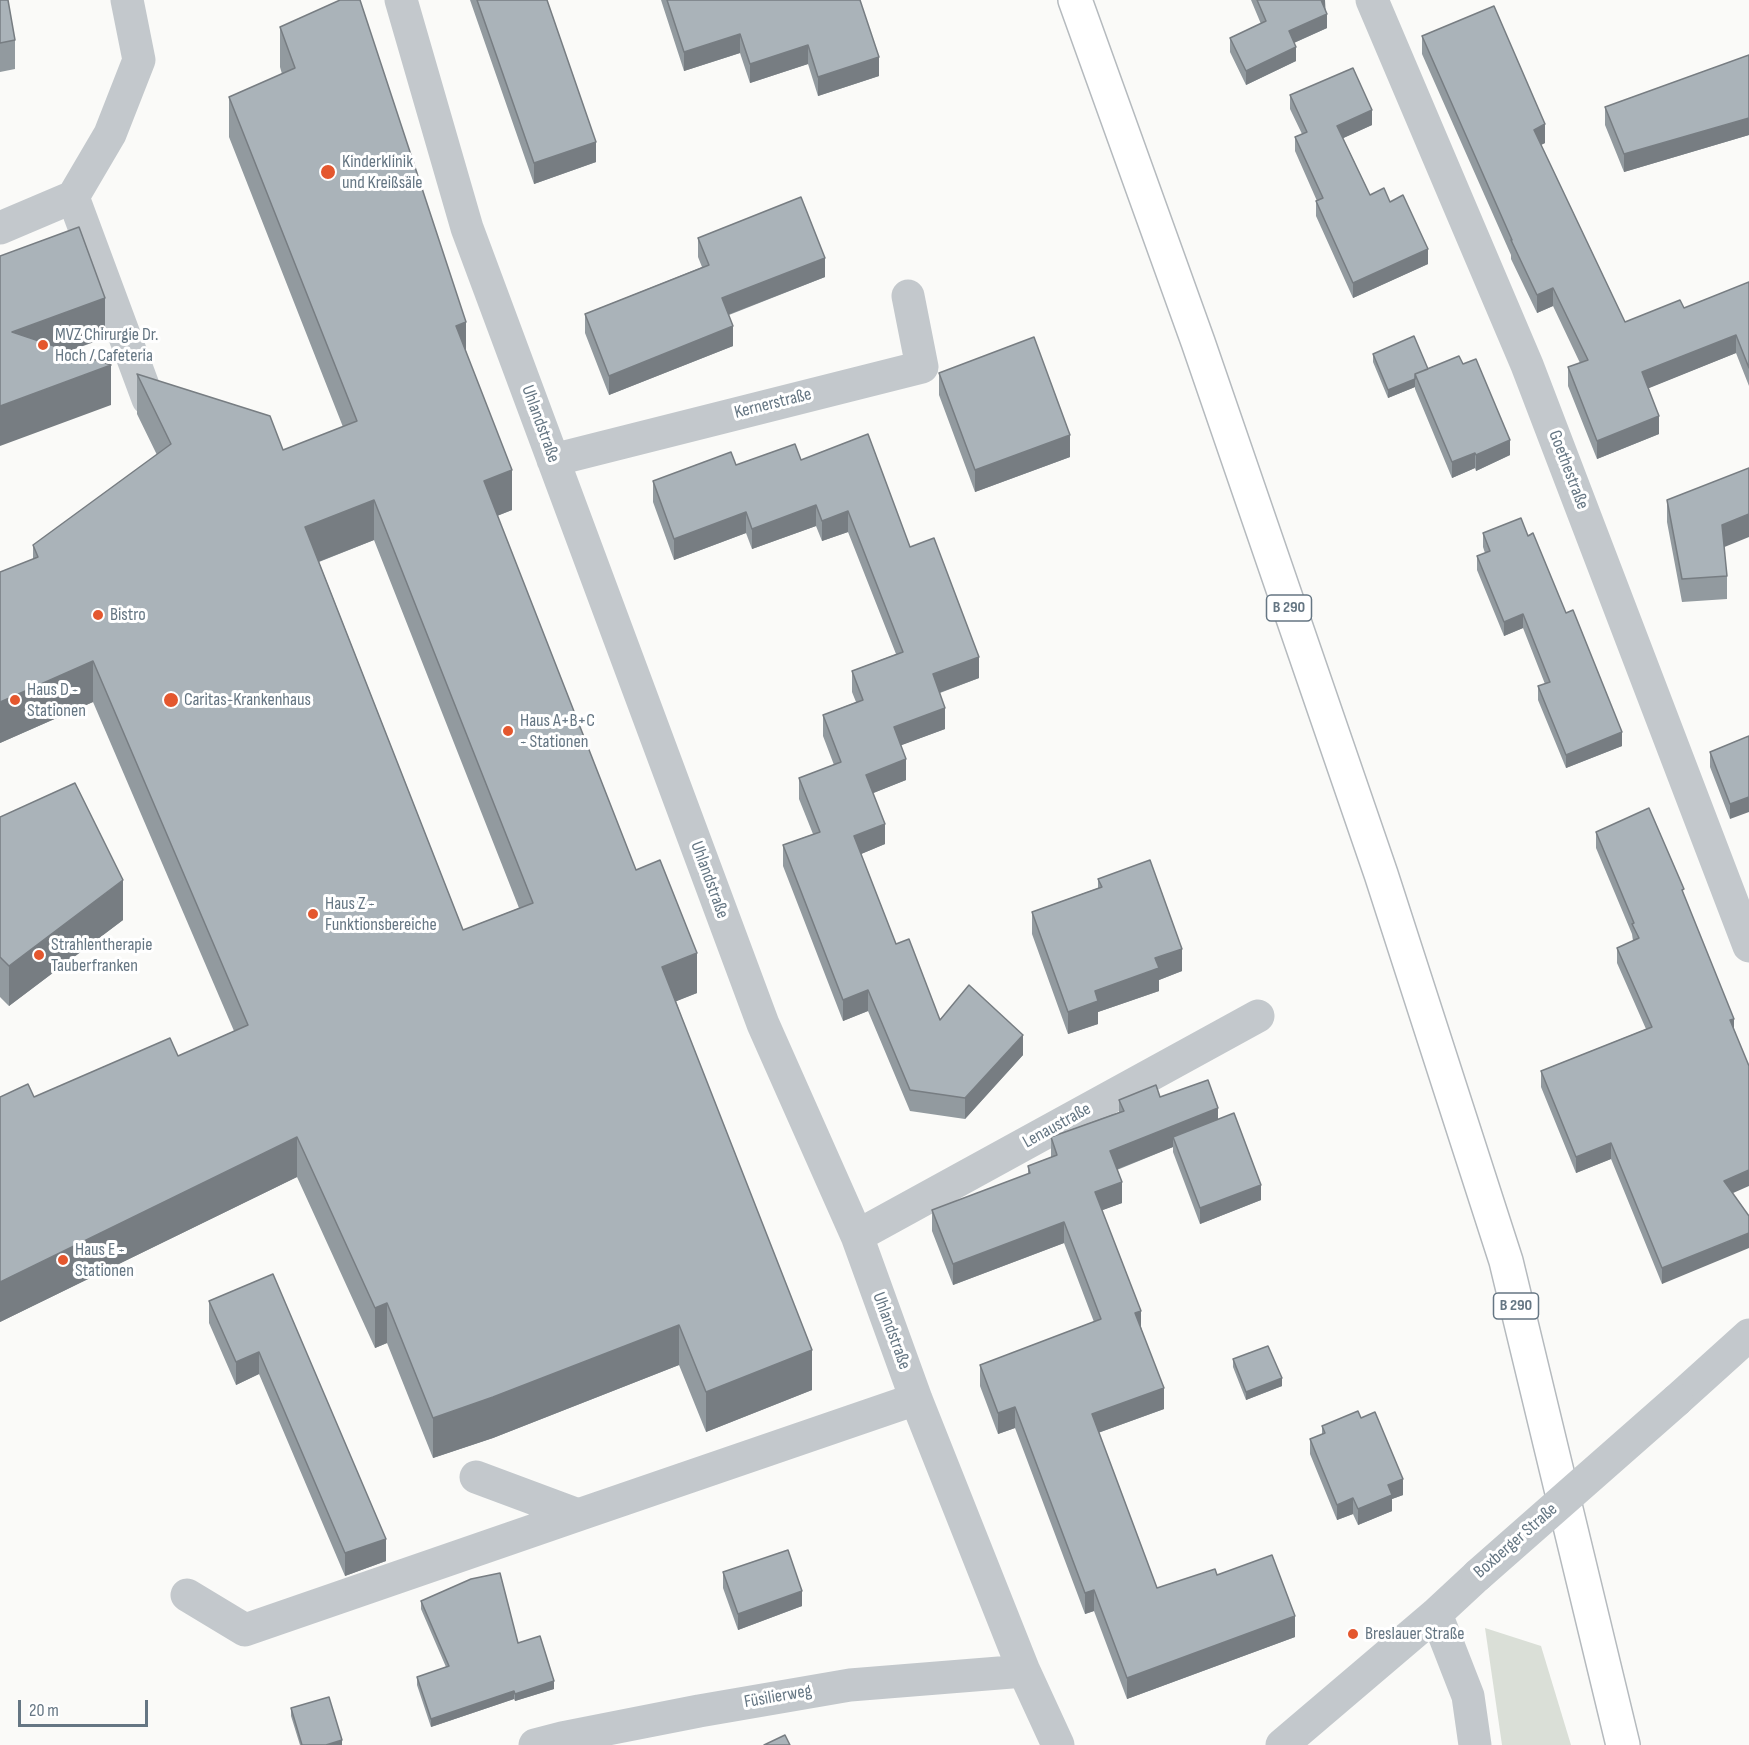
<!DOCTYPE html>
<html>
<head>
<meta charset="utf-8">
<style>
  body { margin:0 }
  #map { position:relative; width:1749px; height:1745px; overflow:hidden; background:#fafaf8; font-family:"Sofia Sans Condensed",sans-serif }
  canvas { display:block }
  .scale { position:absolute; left:18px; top:1700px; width:130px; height:27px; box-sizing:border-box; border:3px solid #657683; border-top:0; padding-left:8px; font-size:18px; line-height:21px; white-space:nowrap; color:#657683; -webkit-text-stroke:4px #fff; paint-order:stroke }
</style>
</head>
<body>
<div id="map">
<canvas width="1749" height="1745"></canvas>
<div class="scale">20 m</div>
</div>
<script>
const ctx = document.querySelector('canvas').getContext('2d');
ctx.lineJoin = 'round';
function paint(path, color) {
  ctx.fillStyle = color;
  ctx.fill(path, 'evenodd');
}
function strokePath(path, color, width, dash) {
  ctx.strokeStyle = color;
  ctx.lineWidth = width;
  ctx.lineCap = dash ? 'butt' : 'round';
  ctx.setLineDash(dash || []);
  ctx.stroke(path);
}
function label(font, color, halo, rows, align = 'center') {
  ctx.font = font + ' "Sofia Sans Condensed",sans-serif';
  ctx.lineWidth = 6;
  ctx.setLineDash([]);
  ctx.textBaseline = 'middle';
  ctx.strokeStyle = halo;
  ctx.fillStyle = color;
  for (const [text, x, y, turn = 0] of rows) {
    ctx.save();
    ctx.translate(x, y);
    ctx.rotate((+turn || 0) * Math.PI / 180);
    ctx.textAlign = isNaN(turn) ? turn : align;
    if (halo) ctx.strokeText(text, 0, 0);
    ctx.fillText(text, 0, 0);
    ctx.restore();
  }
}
const green = new Path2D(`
  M1485 1628 1541 1646 1571 1745H1502Z`);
const minor = new Path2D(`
  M401 0 467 228 763 1024 857 1236 916 1399 1024 1671 1058 1745
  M1372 0 1527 365 1749 946
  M73 197 148 399
  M0 228 73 197 110 134 139 60 127 0
  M553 460 922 367 908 296
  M857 1236 1258 1016
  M1677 1400 1749 1335
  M476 1477 578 1515 916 1399
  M187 1595 245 1630 578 1515
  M1436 1614 1468 1696 1475 1745
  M535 1745 562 1738 699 1711 850 1685 1024 1671
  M1282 1745 1436 1614 1478 1575`);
const major = new Path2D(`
  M1075 0 1198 342 1381 874 1506 1261 1623 1745`);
const minorBridge = new Path2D(`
  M1478 1575 1677 1400`);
const wall = new Path2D(`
  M0 0 15 40V69L0 72Z
  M470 0H547L596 162 534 184Z
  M661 0H860L879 76 818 96 808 64 750 83 740 53 684 71Z
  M1251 0H1325L1327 28 1294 43 1296 61 1246 85 1230 52V38L1261 24Z
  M280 27 466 351 512 510 497 516 636 870 697 993 676 1001 812 1390 706 1432 679 1365 493 1438 433 1458 387 1343 375 1348 297 1177 0 1322V1097H34L178 1056 234 1031 93 702 0 743V572L33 559V545L157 455 137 414V374L283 450 343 427 229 137V97L282 74 280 67ZM374 540 519 908 463 930 319 562Z
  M1422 36 1545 143 1541 145 1625 322 1684 308 1749 282V386L1736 353 1648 388 1659 434 1597 459 1568 386V367L1580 363 1553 306 1537 313 1511 259V255L1422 54Z
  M1749 55V135L1624 172 1605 125V107Z
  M1290 95 1372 125 1343 138 1370 195 1390 202 1428 264 1353 298 1316 216V201H1317L1295 151V137L1302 134 1290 109Z
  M698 238 825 277 729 315 733 346 609 395 585 333V314L702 267 698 257Z
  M1373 354 1428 369 1510 455 1476 471 1475 468 1452 478 1415 389V387L1388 398 1373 362Z
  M939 373 1070 457 975 492 939 395Z
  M801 460 910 547 979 678 940 693 945 729 901 745 906 780 873 793 885 844 861 854 896 944 940 1020 1023 1055 965 1119 910 1111 868 1011 843 1021 783 866V845L813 834 799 799V778L834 765 823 736V715L856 702 852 692V671L896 654 848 532 822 541 816 526 752 549 746 533 674 560 653 502V481L736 465Z
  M1667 500 1724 547 1727 576V599L1682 602 1667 522Z
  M1483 533 1528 536 1566 613 1622 746 1566 768 1538 700V686L1545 684 1523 628 1504 636 1477 570V556L1485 553 1483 547Z
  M1749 736 1730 819 1710 767V752Z
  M0 817 123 920 9 1006 0 997Z
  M1596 832 1684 895 1733 1193 1662 1284 1611 1159 1576 1173 1541 1087V1071L1646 1029 1617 963V948L1633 941 1632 934 1596 848Z
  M1098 879 1182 971 1159 980V991L1098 1012V1024L1068 1034 1032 934V912L1098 888Z
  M1160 1097 1218 1119 1261 1200 1200 1224 1173 1152V1147L1117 1170 1122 1203 1102 1210 1141 1327 1164 1409 1098 1433 1157 1588 1217 1575 1295 1637 1127 1699 1094 1611 1085 1614 1015 1428 998 1434 980 1386V1365L1094 1322 1064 1243 953 1285 932 1231V1210L1028 1174V1166L1051 1157V1137L1119 1112V1100Z
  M273 1274 386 1561 345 1576 259 1374 236 1385 209 1323V1301Z
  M1233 1359 1282 1386 1246 1400 1233 1367Z
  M1361 1418 1403 1495 1392 1499V1511L1358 1525 1353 1514 1337 1520 1310 1454V1439L1322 1434V1426Z
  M723 1572 802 1606 738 1630 723 1588Z
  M421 1601 518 1643 554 1689 515 1701 514 1699 431 1727 417 1685V1677L446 1667 421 1609Z
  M291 1708 342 1745H300L291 1716Z`);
const shadedWall = new Path2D(`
  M1320 0H1325V11Z
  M1327 14V28L1289 45V31Z
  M740 34V53L684 71V52Z
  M808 45V64L750 83V64Z
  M1296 47V61L1246 85V71Z
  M879 57V76L818 96V77Z
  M1372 110V125L1337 141V126Z
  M1749 118V135L1624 172V154Z
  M1545 124V143L1534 148V130Z
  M596 142V162L534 184V163Z
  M1428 249V264L1353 298V283Z
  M825 258V277L722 317V298Z
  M1553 288V306L1537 313V295Z
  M105 298V338L12 372V332Z
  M466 322V362L456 326Z
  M733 326V346L609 395V376Z
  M1736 335V353L1642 391V372Z
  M111 365V405L0 446V406Z
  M1415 379V387L1388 398V390Z
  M1659 416V434L1597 459V441Z
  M1070 435V457L975 492V470Z
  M1510 440V455L1476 471V455Z
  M1475 453V468L1452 478V462Z
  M512 470V510L484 521V481Z
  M374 500V540L305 567V527Z
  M816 505V526L752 549V529Z
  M848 511V532L822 541V521Z
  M746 512V533L674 560V539Z
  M1749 514V537L1722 548V525Z
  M1523 614V628L1504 636V622Z
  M979 657V678L933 695V674Z
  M93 661V702L0 743V702Z
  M945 708V729L894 748V727Z
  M1622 732V746L1566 768V755Z
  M906 759V780L866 796V775Z
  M1749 797V812L1730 819V804Z
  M885 824V844L854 857V836Z
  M123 880V920L9 1006V966Z
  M1182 949V971L1159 980V991L1098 1012V1024L1068 1034V1012L1095 991 1155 958Z
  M697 953V993L662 1007V967Z
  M868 990V1011L843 1021V1000Z
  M1734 1019V1034L1730 1020Z
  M1023 1035V1055L965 1119V1098Z
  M1218 1108V1129L1173 1137V1147L1110 1172V1151Z
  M297 1137V1177L0 1322V1282Z
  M1611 1143V1159L1576 1173V1157Z
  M1749 1170V1186L1724 1197V1181Z
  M1122 1182V1203L1095 1213V1192Z
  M1261 1185V1200L1200 1224V1208Z
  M1064 1222V1243L953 1285V1264Z
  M1749 1233V1248L1662 1284V1268Z
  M387 1303V1343L375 1348V1308Z
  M1141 1311V1332L1135 1313Z
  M679 1325V1365L493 1438 433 1458V1418Z
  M812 1350V1390L706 1432V1392Z
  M259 1352V1374L236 1385V1362Z
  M1282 1378V1386L1246 1400V1392Z
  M1164 1388V1409L1092 1435V1414Z
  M1015 1407V1428L998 1434V1413Z
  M1403 1479V1495L1392 1499V1511L1358 1525V1509L1388 1485Z
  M1353 1498V1514L1337 1520V1505Z
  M386 1539V1561L345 1576V1553Z
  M1094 1590V1611L1085 1614V1593Z
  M802 1591V1606L738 1630V1614Z
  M1295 1616V1637L1127 1699V1678Z
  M554 1681V1689L515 1701V1694Z
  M514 1691V1699L431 1727V1719Z
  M342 1740V1745H326Z`);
const building = new Path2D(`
  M0 0H8L15 40 0 43Z
  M340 0H360L466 322 456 326 512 470 484 481 636 870 660 860 697 953 662 967 812 1350 706 1392 679 1325 493 1397 433 1418 387 1303 375 1308 297 1137 0 1282V1097L28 1084 34 1097 170 1038 178 1056 248 1025 93 661 0 702V572L38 557 33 545 171 444 137 374 270 416 283 450 357 421 229 97 295 68 280 27ZM374 500 533 903 463 930 305 527Z
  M477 0H547L596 142 534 163Z
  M667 0H860L879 57 818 77 808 45 750 64 740 34 684 52Z
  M1257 0H1321L1327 14 1289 31 1296 47 1246 71 1230 38 1266 21Z
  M1494 6 1545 124 1534 130 1625 322 1680 300 1684 308 1749 282V368L1736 335 1642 372 1659 416 1597 441 1568 367 1588 360 1553 288 1537 295 1511 240H1512L1422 36Z
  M1749 55V118L1624 154 1605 107Z
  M1353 68 1372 110 1337 126 1370 195 1384 188 1390 202 1403 195 1428 249 1353 283 1316 201 1323 198 1295 137 1307 132 1290 95Z
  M801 197 825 258 722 298 733 326 609 376 585 314 709 265 698 238Z
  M79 227 105 298 12 332 111 365 0 406V256Z
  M1414 336 1428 369 1415 374V379L1388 390 1373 354Z
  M1034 337 1070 435 975 470 939 373Z
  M1459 356 1463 364 1476 359 1510 440 1476 455 1475 453 1452 462 1415 374Z
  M868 434 910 547 934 538 979 657 933 674 945 708 894 727 906 759 866 775 885 824 854 836 896 944 909 939 940 1020 969 985 1023 1035 965 1098 910 1090 868 990 843 1000 783 845 820 832 799 778 841 762 823 715 863 700 852 671 903 652 848 511 822 521 816 505 752 529 746 512 674 539 653 481 731 452 736 465 795 444 801 460Z
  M1749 468V514L1722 525 1727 576 1682 579 1667 500Z
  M1521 518 1528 536 1533 533 1566 613 1573 610 1622 732 1566 755 1538 686 1550 682 1523 614 1504 622 1477 556 1490 551 1483 533Z
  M1749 736V797L1730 804 1710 752Z
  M75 783 123 880 9 966 0 957V817Z
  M1649 808 1684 889 1682 890 1734 1019 1730 1020 1749 1066V1170L1724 1181 1749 1216V1233L1662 1268 1611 1143 1576 1157 1541 1071 1652 1027 1617 948 1639 938 1632 924 1634 923 1596 832Z
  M1150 860 1182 949 1155 958 1159 968 1095 991 1098 1001 1068 1012 1032 912 1102 887 1098 879Z
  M1208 1080 1218 1108 1110 1151 1122 1182 1095 1192 1141 1311 1135 1313 1164 1388 1092 1414 1157 1588 1215 1569 1217 1575 1272 1555 1295 1616 1127 1678 1094 1590 1085 1593 1015 1407 998 1413 980 1365 1101 1319 1064 1222 953 1264 932 1210 1030 1173 1028 1166 1057 1155 1051 1137 1124 1111 1119 1100 1156 1085 1160 1097Z
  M1234 1113 1261 1185 1200 1208 1173 1137Z
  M273 1274 386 1539 345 1553 259 1352 236 1362 209 1301Z
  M1268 1346 1282 1378 1246 1392 1233 1359Z
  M1358 1411 1361 1418 1375 1412 1403 1479 1388 1485 1392 1495 1358 1509 1353 1498 1337 1505 1310 1439 1325 1433 1322 1426Z
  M788 1550 802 1591 738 1614 723 1572Z
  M500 1573 518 1643 540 1636 554 1681 515 1694 514 1691 431 1719 417 1677 449 1666 421 1601 471 1579Z
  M329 1697 342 1740 326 1745H302L291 1708Z
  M785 1735 790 1745H764Z`);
const markers = [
  [328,172,8,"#e4572e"],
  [43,345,6,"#e4572e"],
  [98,615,6,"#e4572e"],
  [15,700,6,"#e4572e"],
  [171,700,8,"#e4572e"],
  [508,731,6,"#e4572e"],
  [313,914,6,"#e4572e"],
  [39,955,6,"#e4572e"],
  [63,1260,6,"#e4572e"],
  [1353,1634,6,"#e4572e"]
];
const shields = [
  [1289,608,45],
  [1516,1306,45]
];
const shieldNames = [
  ["B 290",1289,608],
  ["B 290",1516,1306]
];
const poiNames = [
  ["Kinderklinik",342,162],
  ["und Kreißsäle",342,183],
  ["MVZ Chirurgie Dr.",55,335],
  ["Hoch / Cafeteria",55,356],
  ["Bistro",110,615],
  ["Haus D -",27,690],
  ["Stationen",27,711],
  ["Caritas-Krankenhaus",184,700],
  ["Haus A+B+C",520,721],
  ["- Stationen",520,742],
  ["Haus Z -",325,904],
  ["Funktionsbereiche",325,925],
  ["Strahlentherapie",51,945],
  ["Tauberfranken",51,966],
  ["Haus E -",75,1250],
  ["Stationen",75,1271],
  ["Breslauer Straße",1365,1634]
];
const streetNames = [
  ["Kernerstraße",773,404,-14],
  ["Uhlandstraße",540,424,70],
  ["Goethestraße",1568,470,69],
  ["Uhlandstraße",709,880,70],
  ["Lenaustraße",1057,1126,-29],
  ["Uhlandstraße",891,1331,70],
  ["Boxberger Straße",1516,1541,-41],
  ["Füsilierweg",778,1697,-10]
];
paint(green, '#dadfd7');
strokePath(major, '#b5babe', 36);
strokePath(minor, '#c3c8cc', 33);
strokePath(major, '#fff', 33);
strokePath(minorBridge, '#c3c8cc', 33);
paint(wall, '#929a9f');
paint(shadedWall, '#777d82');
paint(building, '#aab3b9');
strokePath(building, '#777d82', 1.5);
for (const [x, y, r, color] of markers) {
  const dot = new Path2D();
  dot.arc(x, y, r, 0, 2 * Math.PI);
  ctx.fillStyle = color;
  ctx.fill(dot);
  strokePath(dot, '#fff', 2);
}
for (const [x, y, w] of shields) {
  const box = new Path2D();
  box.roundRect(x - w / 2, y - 13, w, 26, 4.5);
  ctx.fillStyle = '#fff';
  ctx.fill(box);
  strokePath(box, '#657683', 1.5);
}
label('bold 16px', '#657683', null, shieldNames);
label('18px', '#657683', '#fff', poiNames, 'left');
label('18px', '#657683', '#fff', streetNames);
</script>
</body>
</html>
